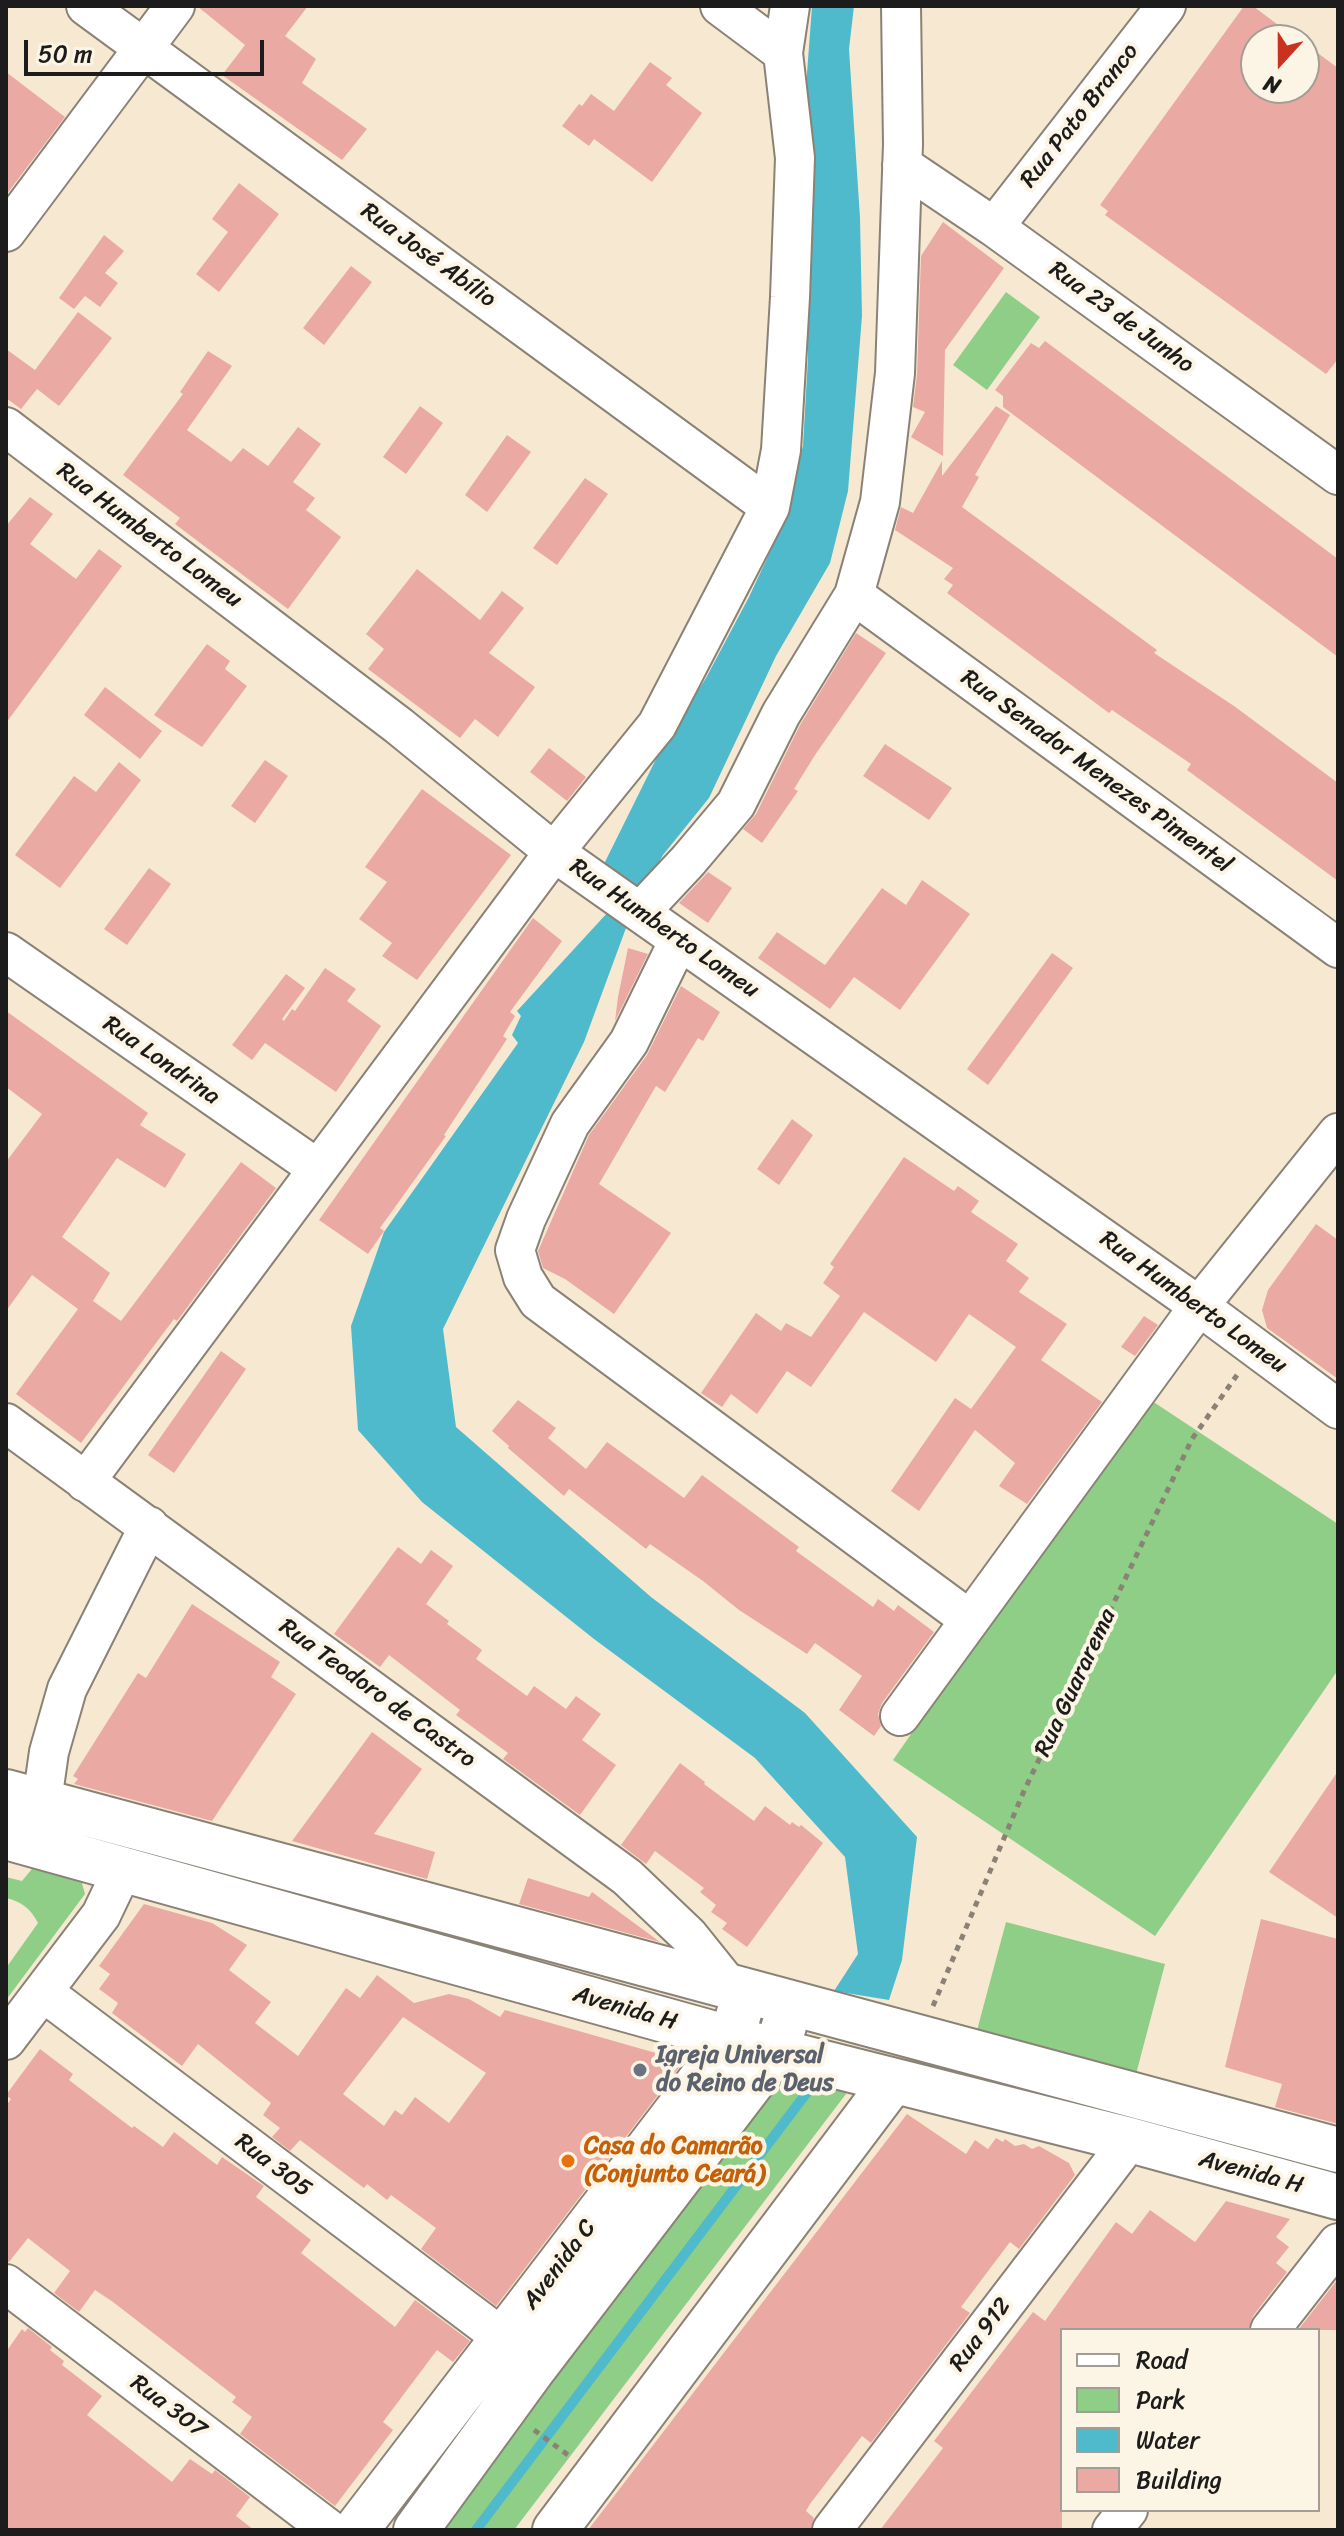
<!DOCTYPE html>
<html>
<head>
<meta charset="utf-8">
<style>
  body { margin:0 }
  #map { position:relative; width:1344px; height:2536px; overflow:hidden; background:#f7e9d1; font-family:Sriracha,sans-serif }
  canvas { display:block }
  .frame { position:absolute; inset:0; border:8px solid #1c1c1c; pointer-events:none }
  .legend { position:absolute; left:1060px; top:2328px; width:260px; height:184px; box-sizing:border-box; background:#fcf5e5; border:2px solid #a29e95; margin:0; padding:10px 14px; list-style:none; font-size:24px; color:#1c1c1c }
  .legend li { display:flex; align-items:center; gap:16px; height:40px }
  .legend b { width:40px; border:2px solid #a29e95 }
  .north { position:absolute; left:1240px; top:24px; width:80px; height:80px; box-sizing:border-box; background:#fcf5e5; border:2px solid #a29e95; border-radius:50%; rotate:201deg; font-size:22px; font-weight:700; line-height:32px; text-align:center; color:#1c1c1c }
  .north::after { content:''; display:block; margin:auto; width:28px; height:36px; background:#c8321e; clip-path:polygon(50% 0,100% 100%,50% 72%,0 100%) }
  .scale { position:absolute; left:24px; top:40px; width:240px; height:36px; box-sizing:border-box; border:4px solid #1c1c1c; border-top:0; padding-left:10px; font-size:24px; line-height:28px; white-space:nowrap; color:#1c1c1c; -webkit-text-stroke:6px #fcf5e5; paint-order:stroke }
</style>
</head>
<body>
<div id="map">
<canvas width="1344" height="2536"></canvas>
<div class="frame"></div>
<ul class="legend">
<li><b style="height:10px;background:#fff"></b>Road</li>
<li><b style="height:22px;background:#8ece86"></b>Park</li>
<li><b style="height:22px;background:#4fbacb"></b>Water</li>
<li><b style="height:22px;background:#eaa9a2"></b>Building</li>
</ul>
<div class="north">N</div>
<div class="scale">50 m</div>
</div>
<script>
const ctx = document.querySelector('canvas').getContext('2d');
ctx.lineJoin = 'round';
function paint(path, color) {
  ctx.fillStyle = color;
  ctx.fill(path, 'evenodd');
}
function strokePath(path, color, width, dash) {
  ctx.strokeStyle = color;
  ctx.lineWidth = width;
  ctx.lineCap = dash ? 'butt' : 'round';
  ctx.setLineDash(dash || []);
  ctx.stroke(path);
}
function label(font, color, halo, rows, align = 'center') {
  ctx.font = font + ' Sriracha,sans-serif';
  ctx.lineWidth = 8;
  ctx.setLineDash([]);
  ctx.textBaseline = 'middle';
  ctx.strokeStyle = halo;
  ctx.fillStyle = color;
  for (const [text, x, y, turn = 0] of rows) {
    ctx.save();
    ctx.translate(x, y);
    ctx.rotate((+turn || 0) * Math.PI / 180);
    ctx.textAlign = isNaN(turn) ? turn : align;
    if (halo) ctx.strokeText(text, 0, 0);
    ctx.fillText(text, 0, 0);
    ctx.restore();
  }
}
const green = new Path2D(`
  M1006 292 1040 317 987 390 953 365Z
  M1146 1397 1338 1524V1670L1155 1936 893 1760Z
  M40 1859 78 1869 85 1894 6 2000V1968L38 1923C30 1908 22 1902 6 1898V1877L22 1881Z
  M1006 1922 1165 1964 1135 2078 976 2034Z
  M768 2074 848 2079 846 2094 514 2530H429Z`);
const water = new Path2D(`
  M812 6H854L849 49 860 218 862 316 848 491 830 563 776 656 709 798 663 855 640 895 602 868 662 747 706 678 749 597 784 522 803 446 808 358 805 100Z
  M609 911 626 928 584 1042 443 1329 456 1427 651 1597 805 1713 917 1837 902 1960 889 2000 834 1991 858 1954 845 1857 755 1758 594 1639 422 1502 358 1430 351 1326 384 1232 518 1043 512 1035 521 1016 517 1011Z`);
const stream = new Path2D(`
  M476 2530 808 2091`);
const building = new Path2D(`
  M197 6H308L285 36 316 59 302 83 367 129 342 160 222 75 245 45Z
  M1244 6H1253L1298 40H1256V88H1304V43L1338 68V359L1326 374 1105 215 1108 211 1100 205Z
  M650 62 672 78 666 85 702 113 652 182 594 139 589 146 562 126 579 104 582 106 591 94 614 111Z
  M6 72 65 117 6 195Z
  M239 183 279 214 219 292 196 274 228 232 212 219Z
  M943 222 1004 268 945 350 943 456 911 437 925 412 913 407 917 374 921 256Z
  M104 235 124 251 105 273 118 283 100 307 85 296 74 309 59 298Z
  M351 266 372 282 324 345 303 328Z
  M78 312 112 338 59 406 37 389 21 409 6 398V349L35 370Z
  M1045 341 1338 559V657L1003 407V396L995 390 1031 343 1039 348Z
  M208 351 232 366 187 430 231 462 243 448 268 466 298 427 321 444 293 482 315 498 306 510 341 537 288 609 175 524 180 518 123 475 183 394 180 392Z
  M420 406 443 423 406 474 383 457Z
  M996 406 1010 415 975 475 979 477 962 507 1157 650 1154 653 1234 706 1338 783V881L1187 770 1191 764 1112 710 1109 713 947 593 953 585 944 579 953 568 895 530 901 507 913 513 942 461V476Z
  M507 435 531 452 487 512 465 495Z
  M585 478 608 494 557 565 533 548Z
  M30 497 53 514 30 544 76 579 99 549 122 566 6 723V526Z
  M417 569 480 620 502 591 524 608 489 653 535 687 498 737 475 719 460 738 368 669 384 649 366 634Z
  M856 633 886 653 815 755 794 789 798 791 762 843 743 829 756 814 800 725Z
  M207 644 230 661 225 669 247 686 202 747 154 715Z
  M105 687 162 731 140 759 84 715Z
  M885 744 952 788 929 820 863 776Z
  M549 748 586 777 567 801 530 772Z
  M265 760 288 776 255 823 231 806Z
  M119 762 141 780 60 888 15 855 74 776 96 792Z
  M422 789 511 855 417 980 382 956 392 943 359 919 387 882 365 867Z
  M149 868 171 884 127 945 104 929Z
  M708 872 732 888 708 923 679 903Z
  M922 880 970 914 900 1010 854 977 830 1009 758 958 777 932 825 965 882 888 906 905Z
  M533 918 562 941 510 1012 515 1016 503 1036 507 1039 444 1135 446 1136 380 1228 384 1231 368 1254 319 1220Z
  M628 948 648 954 615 1021 618 997Z
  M1052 953 1073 968 988 1085 967 1069Z
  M325 968 356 989 347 1001 381 1026 336 1092 265 1043 252 1060 232 1045 286 974 305 988 282 1019 284 1021 292 1009 295 1011Z
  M681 986 720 1012 703 1041 698 1038 665 1092 656 1086 599 1184 671 1233 614 1314 565 1279 543 1268 538 1251 589 1135 647 1055Z
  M6 1011 148 1113 140 1125 186 1154 165 1188 117 1158 62 1237 110 1273 93 1301 121 1321 241 1162 276 1188 177 1321 174 1319 81 1443 16 1394 78 1309 32 1275 6 1311V1162L42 1114 6 1087Z
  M792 1119 813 1135 779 1185 757 1169Z
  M904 1157 954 1191 958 1186 979 1201 971 1212 1018 1244 1006 1261 1029 1278 1019 1292 1067 1324 1041 1360 1102 1402 1027 1504 999 1486 1015 1463 975 1430 919 1511 891 1491 955 1398 971 1409 1016 1347 969 1314 936 1362 864 1312 811 1387 787 1371 757 1414 731 1394 722 1407 701 1393 756 1313 781 1331 786 1323 811 1337 840 1296 823 1283 834 1267 830 1264Z
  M1316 1224 1338 1240V1379L1267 1328 1262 1310 1268 1290Z
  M1144 1316 1158 1325 1135 1356 1121 1347Z
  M221 1351 246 1369 174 1473 148 1455Z
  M518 1400 556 1428 548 1438 586 1469 607 1442 684 1498 702 1475 799 1547 796 1551 873 1607 878 1599 894 1611 898 1605 934 1632 882 1703 878 1714 881 1726 874 1736 839 1710 862 1676 815 1643 807 1654 739 1610 703 1581 650 1544 646 1549 569 1489 564 1496 508 1448 509 1446 492 1431Z
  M398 1547 421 1564 431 1550 453 1566 426 1604 449 1621 447 1624 482 1650 476 1659 527 1696 534 1686 566 1709 576 1696 601 1714 582 1740 616 1765 580 1815 503 1759 508 1753 456 1715 460 1710 389 1655 380 1667 334 1634Z
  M192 1604 280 1662 271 1677 296 1694 212 1821 74 1784 78 1779 73 1776 138 1673 146 1678Z
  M372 1732 422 1769 374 1834 435 1852 427 1879 292 1841Z
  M680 1763 705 1782 704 1784 754 1821 765 1806 790 1825 792 1822 799 1827 801 1825 823 1843 747 1947 722 1929 727 1923 711 1912 716 1905 700 1892 704 1888 655 1851 646 1864 621 1845Z
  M1338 1771V1918L1269 1872Z
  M528 1878 589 1897 592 1892 660 1942 519 1904Z
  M144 1904 212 1923 247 1945 229 1970 271 2002 255 2023 298 2056 346 1988 360 1998 377 1975 414 2003 449 1994 469 1999 500 2017 505 2010 684 2061 496 2306 421 2249 436 2228 391 2195 387 2200 367 2184 364 2188 300 2140 290 2151 272 2137 280 2128 263 2115 271 2103 198 2044 182 2066 112 2013 118 2003 99 1989 110 1974 99 1966ZM403 2017 486 2073 449 2123 415 2097 402 2115 395 2110 384 2126 343 2094Z
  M1261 1919 1338 1939V2124L1275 2107 1282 2084 1225 2067Z
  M40 2049 73 2074 69 2080 132 2128 134 2126 163 2147 174 2132 217 2165 222 2157 264 2186 256 2197 311 2240 301 2253 395 2327 415 2300 470 2341 453 2362 437 2350 383 2422 393 2430 335 2506 240 2434 252 2417 232 2402 236 2397 113 2302 95 2290 79 2312 54 2293 70 2271 28 2238 9 2262H6V2106L11 2099 6 2095Z
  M907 2114 966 2154 975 2140 988 2149 996 2138 1003 2142 1005 2139 1015 2146 1024 2144 1032 2149 1039 2146 1069 2163 1075 2175 1019 2249 1010 2242 961 2307 970 2313 871 2443 862 2436 810 2504 806 2511 814 2518 810 2530H588Z
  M1226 2201 1290 2219 1276 2237 1289 2247 1276 2263 1287 2272 1253 2316 1248 2330H1062V2530H880L943 2448 934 2441 1033 2312 1045 2321 1116 2222 1132 2234 1150 2210 1195 2242Z
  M1338 2279V2330H1298Z
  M28 2328 52 2347 50 2350 64 2361 62 2365 102 2396 87 2415 172 2482 190 2459 212 2474 215 2470 250 2497 236 2516 254 2530H6V2352L22 2329 25 2332Z`);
const path = new Path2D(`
  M933 2006 1024 1791 1192 1439 1237 1375
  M534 2430 568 2455`);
const minor = new Path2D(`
  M86 6 770 507
  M720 6 783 53
  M902 165 994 227 1338 475
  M994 227 1166 6
  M6 232 175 6
  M6 427 399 726 554 852 1199 1306 1338 1409
  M854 595 1338 948
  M641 911 688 861 736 804 781 714 854 595 880 502 895 373 903 144 901 6
  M679 940 629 1042 570 1124 526 1219 515 1250 523 1277 538 1301 970 1620
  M6 952 318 1169
  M6 1423 627 1877 688 1935 729 1986
  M85 1482 554 852 657 725 770 507 781 450 790 297 795 158 783 53 790 6
  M900 1716 1199 1306 1338 1133
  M38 1829 49 1752 67 1689 149 1526
  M43 1992 504 2339
  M6 2040 101 1915 123 1869
  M6 2284 330 2530
  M1270 2330 1338 2243
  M832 2530 1130 2140
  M1112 2530 1128 2510`);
const tertiary = new Path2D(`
  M6 1792 1338 2150
  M6 1837 776 2051 1130 2140 1338 2197
  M356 2530 732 2039 739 2013
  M416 2530 531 2372 776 2051 784 2026
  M555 2530 893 2081`);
const markers = [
  [640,2070,8,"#6b7280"],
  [568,2161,8,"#e8710a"]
];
const streetNames = [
  ["Rua Pato Branco",1080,116,-52],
  ["Rua José Abílio",428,256,36],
  ["Rua 23 de Junho",1121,318,36],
  ["Rua Humberto Lomeu",149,536,37],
  ["Rua Senador Menezes Pimentel",1096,772,36],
  ["Rua Humberto Lomeu",664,929,35],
  ["Rua Londrina",161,1061,35],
  ["Rua Humberto Lomeu",1193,1303,36],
  ["Rua Guararema",1076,1683,-65],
  ["Rua Teodoro de Castro",377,1694,36],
  ["Avenida H",625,2009,16],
  ["Rua 305",273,2166,37],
  ["Avenida H",1251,2173,15],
  ["Avenida C",560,2265,-53],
  ["Rua 912",981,2335,-53],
  ["Rua 307",168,2407,37]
];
const worshipNames = [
  ["Igreja Universal",656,2056],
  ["do Reino de Deus",656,2084]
];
const foodNames = [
  ["Casa do Camarão",584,2147],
  ["(Conjunto Ceará)",584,2175]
];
paint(green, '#8ece86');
paint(water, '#4fbacb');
strokePath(stream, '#4fbacb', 10);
paint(building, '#eaa9a2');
strokePath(minor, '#8a8276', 42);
strokePath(tertiary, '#8a8276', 48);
strokePath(path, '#8a8276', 5, [6, 6]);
strokePath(minor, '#fff', 38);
strokePath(tertiary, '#fff', 44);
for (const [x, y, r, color] of markers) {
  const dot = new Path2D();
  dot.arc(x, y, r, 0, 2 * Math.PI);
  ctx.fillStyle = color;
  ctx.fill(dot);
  strokePath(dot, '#fcf5e5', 3);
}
label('24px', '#1c1c1c', '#fcf5e5', streetNames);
label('bold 24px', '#5b616d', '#fcf5e5', worshipNames, 'left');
label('bold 24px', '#c56008', '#fcf5e5', foodNames, 'left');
</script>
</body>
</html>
